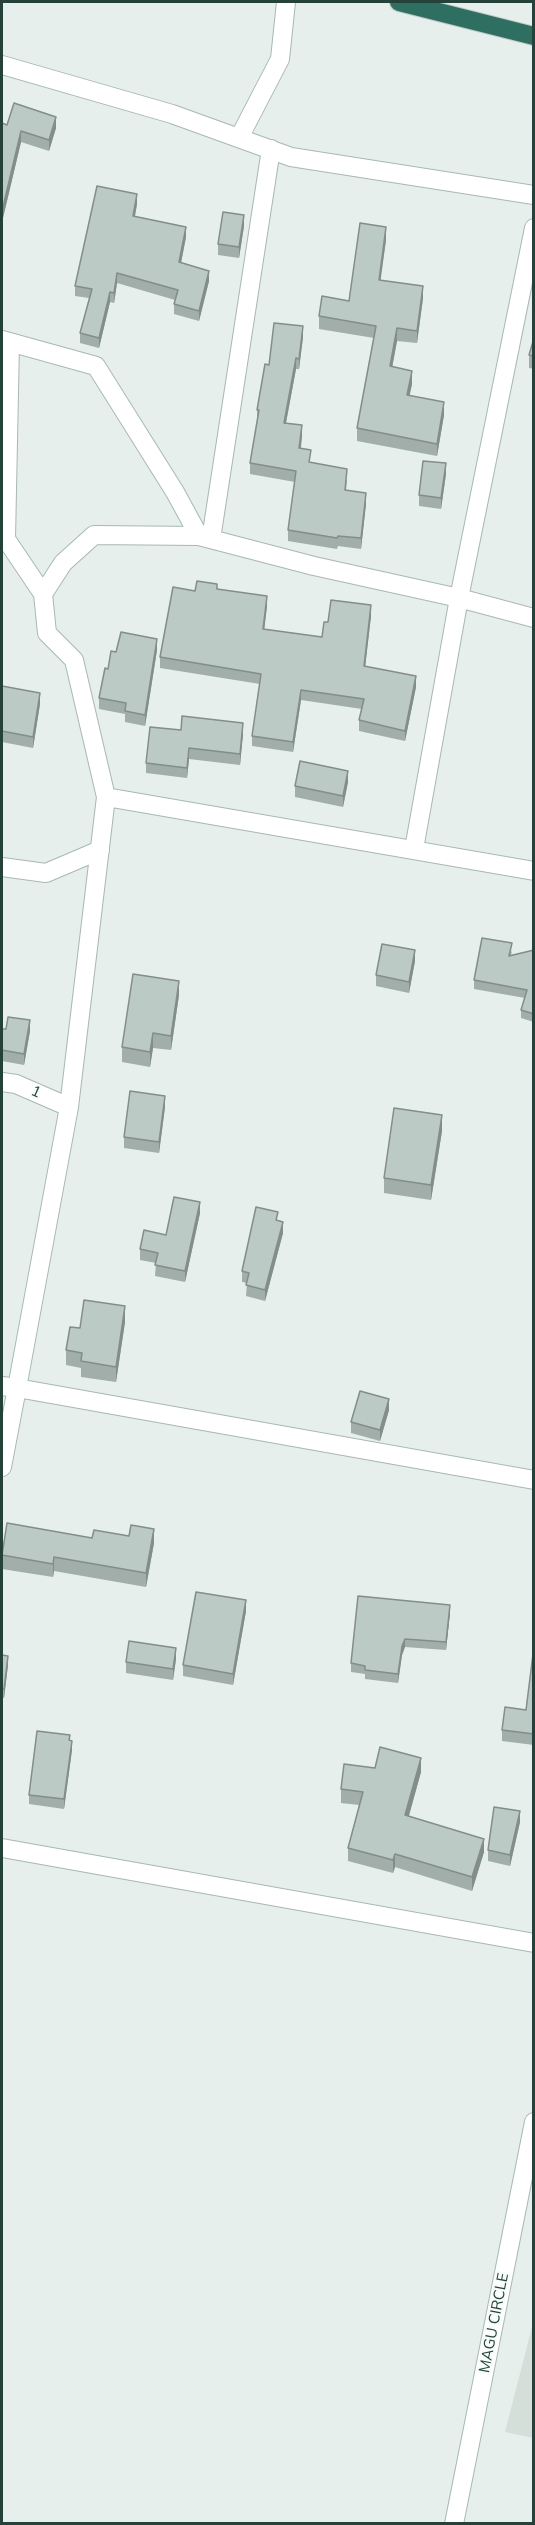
<!DOCTYPE html>
<html>
<head>
<meta charset="utf-8">
<style>
  body { margin:0 }
  #map { position:relative; width:535px; height:2525px; overflow:hidden; background:#e6efeb; font-family:Mulish,sans-serif }
  canvas { display:block }
  .frame { position:absolute; inset:0; border:3px solid #24423a; pointer-events:none }
</style>
</head>
<body>
<div id="map">
<canvas width="535" height="2525"></canvas>
<div class="frame"></div>
</div>
<script>
const ctx = document.querySelector('canvas').getContext('2d');
ctx.lineJoin = 'round';
function paint(path, color) {
  ctx.fillStyle = color;
  ctx.fill(path, 'evenodd');
}
function strokePath(path, color, width, dash) {
  ctx.strokeStyle = color;
  ctx.lineWidth = width;
  ctx.lineCap = dash ? 'butt' : 'round';
  ctx.setLineDash(dash || []);
  ctx.stroke(path);
}
function label(font, color, halo, rows, align = 'center') {
  ctx.font = font + ' Mulish,sans-serif';
  ctx.lineWidth = 4.5;
  ctx.setLineDash([]);
  ctx.textBaseline = 'middle';
  ctx.strokeStyle = halo;
  ctx.fillStyle = color;
  for (const [text, x, y, turn = 0] of rows) {
    ctx.save();
    ctx.translate(x, y);
    ctx.rotate((+turn || 0) * Math.PI / 180);
    ctx.textAlign = isNaN(turn) ? turn : align;
    if (halo) ctx.strokeText(text, 0, 0);
    ctx.fillText(text, 0, 0);
    ctx.restore();
  }
}
const built = new Path2D(`
  M533 2323V2438L505 2432Z`);
const street = new Path2D(`
  M2 65 172 114 291 157 534 195
  M239 138 280 59 286 2
  M2 340 96 366 175 492 199 536 314 566 459 598 534 618
  M10 343 6 539 43 594
  M211 539 271 149
  M106 797 74 660 47 633 43 594 63 563 94 535 199 536
  M414 849 459 598 534 228
  M2 867 46 873 100 850
  M534 871 106 797 69 1107 17 1388 534 1480
  M2 1082 16 1084 69 1107
  M2 1386 17 1388 2 1467
  M2 1848 534 1943
  M454 2524 534 2122`);
const highway = new Path2D(`
  M399 2 534 36`);
const wall = new Path2D(`
  M2 123 7 125 56 128 49 151 21 142 2 222Z
  M137 204 135 216 186 237 181 263 209 281 199 321 174 314V304L175 300 117 283 114 303 110 302 99 348 80 343V333L89 298 75 296V286Z
  M244 226 239 258 218 255V244Z
  M386 240 380 280 423 298 417 343 397 341 392 367 412 384 409 396 444 415 437 456 357 441V428L374 338 319 329V316L349 301Z
  M303 337 299 369H296L286 423 302 436 301 448 310 463 347 480 346 491 366 504 361 549 338 546 337 549 288 541V530L295 482 250 474V463L258 421 257 420V410L269 365Z
  M534 338V369L529 368V355Z
  M446 474 441 509 419 506V495Z
  M217 589 267 606 264 630 322 637 328 622 371 616 365 667 416 687 405 741 359 731V720L362 709 301 700 293 752 252 746V736L260 684 160 668V657L195 591Z
  M157 650 145 726 125 722V714L99 709V698L108 669 116 652Z
  M2 686 40 704 33 748 2 742Z
  M181 730 243 734 240 765 189 759 187 778 146 773V763Z
  M348 782 343 807 295 797V786Z
  M534 950V1022L521 1018V1010L525 998 474 989V980L512 951 511 955Z
  M415 961 409 993 376 986V975Z
  M179 995 171 1050 153 1048 150 1067 122 1062V1047Z
  M2 1029 30 1031 24 1065 2 1061Z
  M165 1107 159 1153 124 1148V1137Z
  M442 1131 431 1200 384 1193V1178Z
  M200 1213 185 1282 155 1276 156 1263 140 1260V1249L166 1235Z
  M278 1221 283 1233 265 1301 246 1296 247 1283 242 1282V1271Z
  M125 1322 116 1382 81 1377V1368L66 1365V1350L80 1328Z
  M389 1410 380 1441 351 1433V1422Z
  M92 1538 154 1543 146 1587 54 1571 53 1577 2 1569V1553Z
  M246 1611 233 1685 183 1676V1665Z
  M450 1613 446 1650 405 1647 402 1655 398 1683 365 1679V1674L351 1672V1663Z
  M534 1654V1745L502 1741V1730L526 1710Z
  M2 1655 8 1665 4 1698H2Z
  M176 1659 173 1680 126 1673V1662Z
  M70 1741 72 1750 64 1809 29 1804V1795Z
  M375 1768 421 1772 409 1816 484 1852 472 1891 395 1867 393 1873 348 1861V1848L359 1805 341 1803V1789Z
  M520 1822 510 1866 488 1861V1850Z`);
const shadedWall = new Path2D(`
  M56 117V128L49 151V140Z
  M21 131V142L2 222V211Z
  M137 194V204L133 226V216Z
  M244 215V226L239 258V247Z
  M186 227V237L179 273V262Z
  M386 227V240L379 292V280Z
  M209 271V281L199 321V311Z
  M117 273V283L114 303V293Z
  M423 286V298L417 343V331Z
  M110 292V302L99 348V338Z
  M303 326V337L299 369V359Z
  M397 328V341L390 379V366Z
  M296 358V369L284 433V423Z
  M412 371V384L407 408V395Z
  M444 402V415L437 456V444Z
  M302 425V436L299 459V448Z
  M446 463V474L441 509V498Z
  M366 493V504L361 549V538Z
  M267 596V606L263 640V629Z
  M371 605V616L364 677V666Z
  M157 639V650L145 726V715Z
  M416 676V687L405 741V731Z
  M301 690V700L293 752V742Z
  M40 693V704L33 748V737Z
  M243 723V734L240 765V754Z
  M189 748V759L187 778V768Z
  M348 771V782L343 807V796Z
  M415 950V961L409 993V982Z
  M179 981V995L171 1050V1036Z
  M30 1020V1031L24 1065V1054Z
  M153 1033V1048L150 1067V1052Z
  M165 1096V1107L159 1153V1142Z
  M442 1115V1131L431 1200V1185Z
  M200 1202V1213L185 1282V1271Z
  M283 1222V1233L265 1301V1290Z
  M125 1306V1322L116 1382V1367Z
  M389 1399V1410L380 1441V1430Z
  M154 1529V1543L146 1587V1573Z
  M54 1557V1571L53 1577V1564Z
  M246 1600V1611L233 1685V1674Z
  M450 1605V1613L446 1650V1642Z
  M405 1639V1647L402 1655 398 1683V1674L402 1646Z
  M176 1648V1659L173 1680V1669Z
  M8 1656V1665L4 1698V1689Z
  M72 1741V1750L64 1809V1799Z
  M421 1758V1772L405 1829V1815Z
  M520 1811V1822L510 1866V1855Z
  M484 1839V1852L472 1891V1877Z
  M395 1854V1867L393 1873V1860Z`);
const building = new Path2D(`
  M14 103 56 117 49 140 21 131 2 211V123L7 125Z
  M97 186 137 194 133 216 186 227 179 262 209 271 199 311 174 304 178 290 117 273 114 293 110 292 99 338 80 333 92 289 75 286Z
  M223 212 244 215 239 247 218 244Z
  M360 223 386 227 379 280 423 286 417 331 397 328 390 366 412 371 407 395 444 402 437 444 357 428 376 326 319 316 322 296 349 301Z
  M274 323 303 326 299 359 296 358 284 423 302 425 299 448 311 450 309 462 347 469 345 490 366 493 361 538 338 536 337 538 288 530 296 471 250 463 259 410H257L265 364 269 365Z
  M534 338V356L529 355Z
  M423 461 446 463 441 498 419 495Z
  M197 581 217 584V589L267 596 263 629 322 637 324 622H328L331 600 371 605 364 666 416 676 405 731 359 720 364 699 301 690 293 742 252 736 261 674 160 657 173 587 195 591Z
  M121 632 157 639 145 715 125 711 126 703 99 698 105 668 108 669 111 651 116 652Z
  M2 686 40 693 33 737 2 731Z
  M182 716 243 723 240 754 189 748 187 768 146 763 150 727 181 730Z
  M300 761 348 771 343 796 295 786Z
  M482 938 512 943 509 956 534 950V1014L521 1010 527 990 474 980Z
  M382 944 415 950 409 982 376 975Z
  M133 974 179 981 171 1036 153 1033 150 1052 122 1047Z
  M8 1017 30 1020 24 1054 2 1050V1029H6Z
  M130 1091 165 1096 159 1142 124 1137Z
  M394 1108 442 1115 431 1185 384 1178Z
  M174 1197 200 1202 185 1271 155 1265 158 1253 140 1249 144 1230 166 1235Z
  M256 1207 278 1212 276 1220 283 1222 265 1290 246 1285 249 1273 242 1271Z
  M84 1300 125 1306 116 1367 81 1361 82 1353 66 1350 70 1327 80 1328Z
  M360 1391 389 1399 380 1430 351 1422Z
  M7 1523 92 1538 94 1530 129 1536 131 1525 154 1529 146 1573 54 1557 53 1564 2 1555Z
  M196 1592 246 1600 233 1674 183 1665Z
  M358 1596 450 1605 446 1642 405 1639 402 1646 398 1674 365 1670V1666L351 1663Z
  M129 1641 176 1648 173 1669 126 1662Z
  M533 1654 534 1734 502 1730 505 1707 526 1710Z
  M2 1655 8 1656 4 1689H2Z
  M37 1731 70 1735 69 1740 72 1741 64 1799 29 1795Z
  M380 1747 421 1758 405 1815 484 1839 472 1877 395 1854 393 1860 348 1848 363 1792 341 1789 344 1764 375 1768Z
  M494 1807 520 1811 510 1855 488 1850Z`);
const streetNames = [
  ["1",36,1092,24],
  ["MAGU CIRCLE",494,2323,-79]
];
paint(built, '#d4dfda');
strokePath(street, '#a8b8b2', 20);
strokePath(highway, '#c2cac8', 20);
strokePath(street, '#fff', 18);
strokePath(highway, '#2f6f62', 18);
paint(wall, '#a1aea9');
paint(shadedWall, '#838d89');
paint(building, '#bbcac4');
strokePath(building, '#838d89', 1.5);
label('15px', '#24423a', '#f7fbf9', streetNames);
</script>
</body>
</html>
